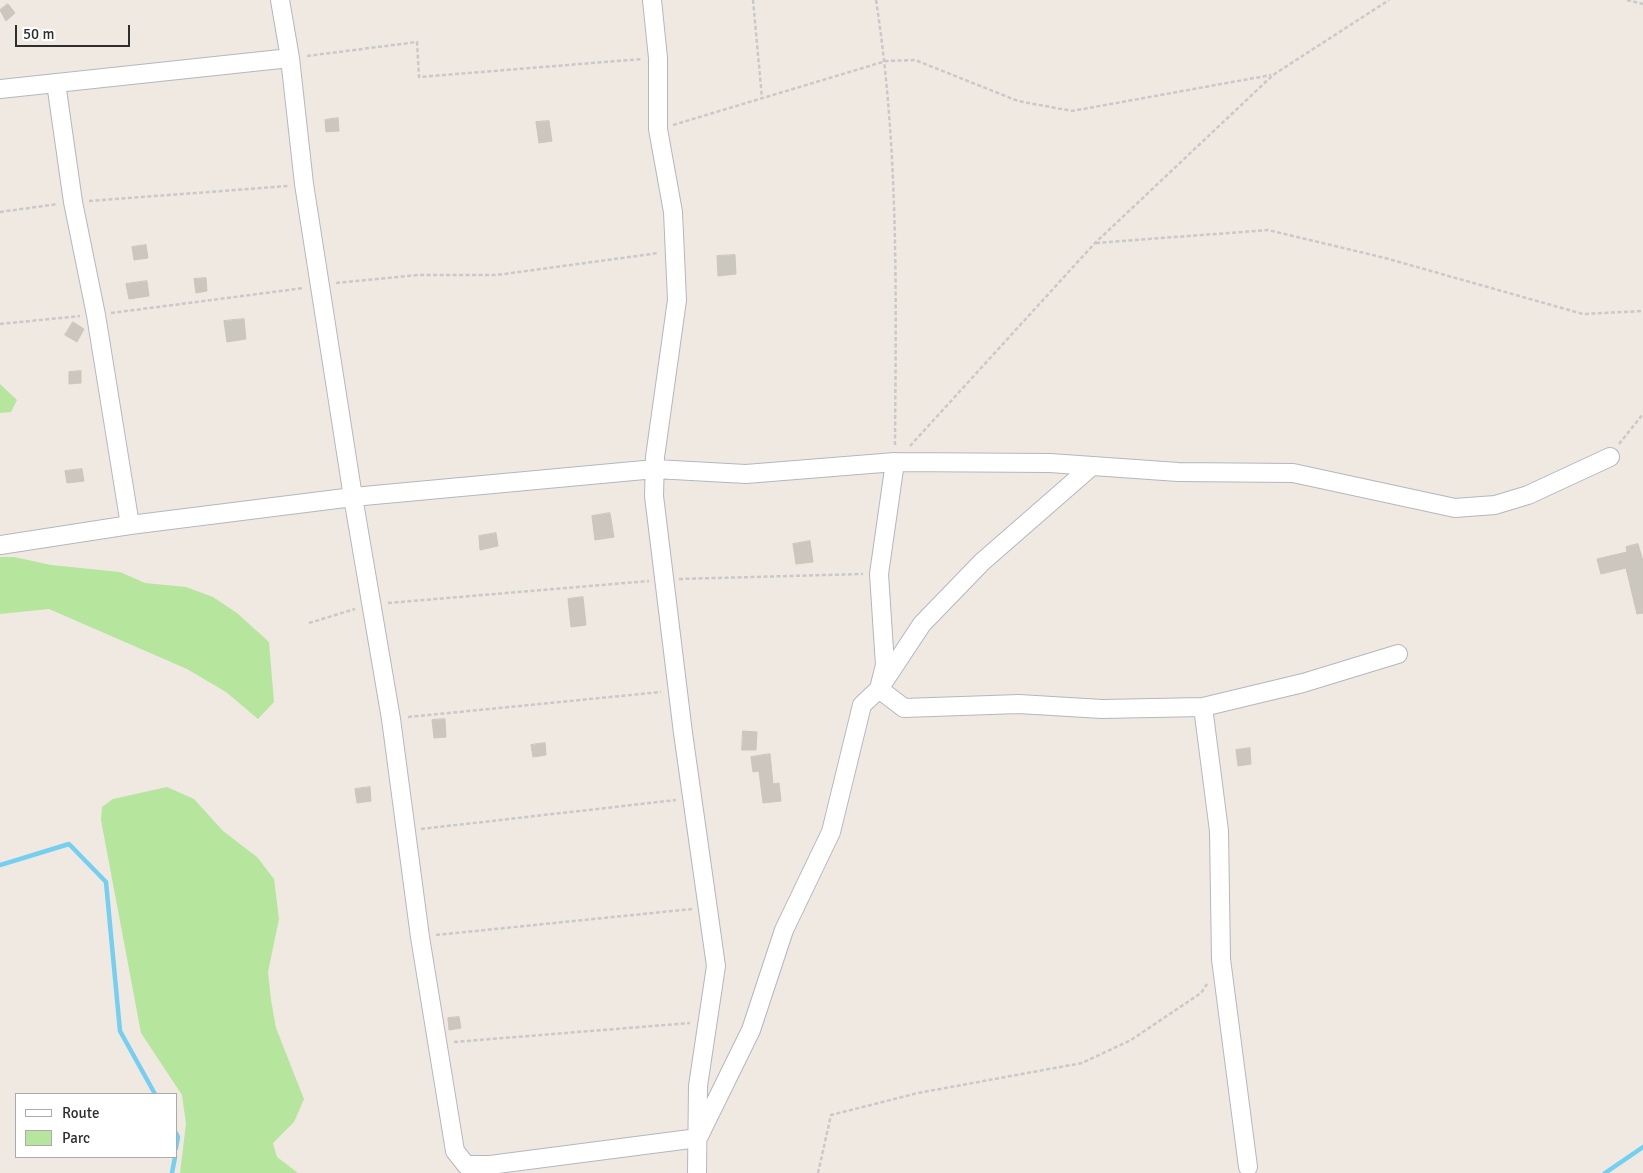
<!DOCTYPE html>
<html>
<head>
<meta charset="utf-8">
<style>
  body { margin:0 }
  #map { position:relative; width:1643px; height:1173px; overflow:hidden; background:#efe9e1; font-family:Signika,sans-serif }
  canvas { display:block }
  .legend { position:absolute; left:15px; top:1093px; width:162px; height:65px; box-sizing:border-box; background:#fff; border:1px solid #ababab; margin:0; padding:6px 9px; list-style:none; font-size:15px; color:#2e2e2e }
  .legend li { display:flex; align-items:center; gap:10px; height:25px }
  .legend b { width:25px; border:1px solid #ababab }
  .scale { position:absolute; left:15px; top:25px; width:115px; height:22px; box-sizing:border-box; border:2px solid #2e2e2e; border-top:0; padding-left:6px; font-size:15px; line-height:18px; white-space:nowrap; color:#2e2e2e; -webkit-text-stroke:4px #fff; paint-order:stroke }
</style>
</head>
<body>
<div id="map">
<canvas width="1643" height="1173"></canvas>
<ul class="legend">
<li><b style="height:6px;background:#fff"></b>Route</li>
<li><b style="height:14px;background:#b6e59e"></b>Parc</li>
</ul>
<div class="scale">50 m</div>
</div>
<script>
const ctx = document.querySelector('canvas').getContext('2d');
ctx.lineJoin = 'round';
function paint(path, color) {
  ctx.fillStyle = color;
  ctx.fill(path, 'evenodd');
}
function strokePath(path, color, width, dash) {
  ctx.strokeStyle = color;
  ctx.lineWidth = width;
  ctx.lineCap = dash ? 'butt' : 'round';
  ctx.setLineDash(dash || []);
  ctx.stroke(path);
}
const green = new Path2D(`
  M0 384 17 400 11 412 0 413Z
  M0 557H14L51 565 120 572 145 583 186 587 213 597 237 613 269 642 274 702 258 719 226 692 187 669 49 609 0 614Z
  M167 787 194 799 223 831 257 857 274 879 279 919 268 972 271 1000 276 1028 304 1099 294 1122 273 1143 277 1157 298 1173H180L186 1124 182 1095 141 1033 101 820 102 807 113 799Z`);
const stream = new Path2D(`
  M0 865 69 844 106 882 120 1031 155 1094
  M176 1133 178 1137 176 1148
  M172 1173 175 1157
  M1605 1173 1643 1147`);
const building = new Path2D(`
  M8 4 15 13 6 21 0 10Z
  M338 118 339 131 326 132 325 120Z
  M549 121 552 141 539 143 536 122Z
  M146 245 148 258 134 260 132 247Z
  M735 255 736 274 718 276 717 256Z
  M206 278 207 291 196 293 194 279Z
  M147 281 149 296 129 299 126 284Z
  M244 319 246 339 227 342 224 321Z
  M73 322 84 329 77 342 65 335Z
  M81 371V383L69 384V372Z
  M82 469 84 481 67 483 65 471Z
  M610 513 614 537 595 540 592 516Z
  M496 533 498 546 480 550 479 536Z
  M810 541 813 562 796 564 793 544Z
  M1638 544 1643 561V613L1637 614 1626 568 1601 574 1597 559 1627 552 1626 547Z
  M583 597 586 625 571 627 568 599Z
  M445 719 446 737 434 738 432 720Z
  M743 731 757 732 756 750H742Z
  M545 743 546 755 533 757 531 745Z
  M1250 748 1251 764 1238 766 1236 750Z
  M770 754 773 784 779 783 781 801 763 803 759 771 753 772 751 757Z
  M370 787 371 801 357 803 355 789Z
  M459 1017 461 1028 449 1030 448 1018Z`);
const path = new Path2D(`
  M753 0 762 98
  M876 0C899 149 896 295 895 446
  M1627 0 1643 4
  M307 56 417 42 419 77 642 59
  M673 125 886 61 915 60 1018 101 1072 111 1271 75
  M89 201 288 186
  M0 212 58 204
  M1096 243 1268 230 1385 258 1583 314 1643 311
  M336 283 418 275H497L659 253
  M111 313 304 288
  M0 324 80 316
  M1619 444 1643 414
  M910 446 1094 244 1273 75 1389 0
  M679 579 863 574
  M388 603 649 581
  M309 623 355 609
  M408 717 661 692
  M421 829 676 800
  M436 935 692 909
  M454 1042 690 1023
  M818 1173 831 1115 918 1093 1082 1063 1131 1040 1201 993 1207 984`);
const minor = new Path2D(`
  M280 0 290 58 304 184 353 497 391 719 420 937 455 1151 466 1165H490L698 1138 751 1030 784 930 831 832 862 705 879 689 885 665 879 574 895 462
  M652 0 658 58V129L673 212 677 300 655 457 654 496 683 733 716 966 698 1086 697 1173
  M56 83 73 202 96 315 130 525
  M0 89 290 58
  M1092 466 982 562 922 624 879 689 904 708 1019 704 1102 709 1203 707 1303 683 1398 654
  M0 545 130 525 353 497 655 469 746 474 895 462 1050 463 1178 472 1293 473 1455 508 1495 505 1528 495 1610 457
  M1203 707 1219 831 1221 959 1248 1167`);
paint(green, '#b6e59e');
strokePath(stream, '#75cff0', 4.5);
paint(building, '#cbc7bf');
strokePath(building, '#cbc5ba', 1);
strokePath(minor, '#b4b7c1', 20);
strokePath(path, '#c9c9c9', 2.5, [4, 2.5]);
strokePath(minor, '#fff', 18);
</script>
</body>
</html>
